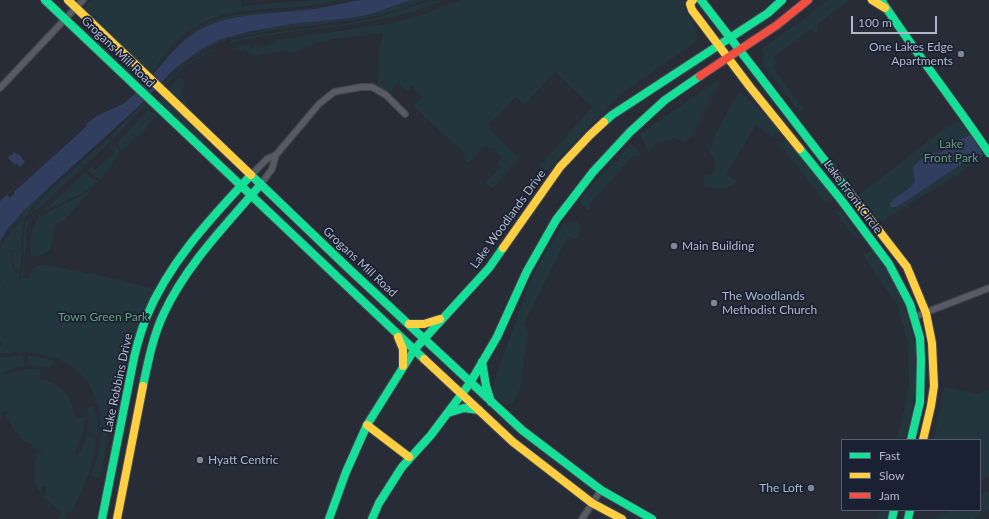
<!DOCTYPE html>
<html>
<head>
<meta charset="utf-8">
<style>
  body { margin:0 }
  #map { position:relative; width:989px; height:519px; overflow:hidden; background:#272c37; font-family:Lato,sans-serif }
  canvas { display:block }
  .legend { position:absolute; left:841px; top:439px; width:140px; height:72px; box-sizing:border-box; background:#1a2132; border:1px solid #565d6e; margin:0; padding:5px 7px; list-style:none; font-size:12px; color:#b1b7c9 }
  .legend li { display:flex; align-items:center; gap:8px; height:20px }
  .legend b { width:20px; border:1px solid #565d6e }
  .scale { position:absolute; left:851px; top:16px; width:86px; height:18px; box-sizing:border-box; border:2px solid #b1b7c9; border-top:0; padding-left:5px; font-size:12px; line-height:14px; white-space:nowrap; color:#b1b7c9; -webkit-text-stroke:3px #1a2132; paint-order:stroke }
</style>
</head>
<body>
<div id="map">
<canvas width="989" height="519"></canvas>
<ul class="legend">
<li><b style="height:5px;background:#16e098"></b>Fast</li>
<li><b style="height:5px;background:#ffcf43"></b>Slow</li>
<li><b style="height:5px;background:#f24e42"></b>Jam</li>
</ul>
<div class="scale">100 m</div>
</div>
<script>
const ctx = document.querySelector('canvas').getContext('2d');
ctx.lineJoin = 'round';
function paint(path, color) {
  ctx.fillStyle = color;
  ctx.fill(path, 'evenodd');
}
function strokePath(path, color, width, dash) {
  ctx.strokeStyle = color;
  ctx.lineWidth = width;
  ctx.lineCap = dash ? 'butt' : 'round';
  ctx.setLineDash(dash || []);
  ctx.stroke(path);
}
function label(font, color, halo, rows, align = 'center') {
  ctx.font = font + ' Lato,sans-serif';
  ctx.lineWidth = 3.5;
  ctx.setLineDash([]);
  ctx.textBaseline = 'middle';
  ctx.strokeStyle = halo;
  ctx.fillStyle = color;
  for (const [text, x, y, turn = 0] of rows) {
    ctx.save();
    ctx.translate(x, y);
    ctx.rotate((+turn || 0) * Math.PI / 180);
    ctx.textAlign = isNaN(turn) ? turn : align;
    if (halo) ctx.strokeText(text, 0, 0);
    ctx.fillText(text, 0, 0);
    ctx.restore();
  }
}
const green = new Path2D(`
  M93 0H241L242 6 315 0H340C326 3 311 6 297 7 259 10 218 8 186 33 172 44 161 60 150 74L83 10 86 5Z
  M355 0H360L300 11 251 15 214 23 191 36 161 65C171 52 181 39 195 30 223 11 259 13 292 10 313 8 334 4 355 0Z
  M411 0H424C410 5 396 11 381 15 331 26 279 26 229 39V37L287 25 352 18 371 14Z
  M430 0 443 1C425 8 407 14 387 18 336 29 282 30 230 43V41C272 30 321 29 365 20 388 16 409 8 430 0Z
  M460 0H684V9L694 24 698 40 621 94 548 170 545 171 540 165 592 107 555 72 524 105 516 97 488 126 519 158 492 189 485 183 501 167 497 163 502 157 492 147 490 149 485 145 469 163 463 159 465 154 413 106 422 96 412 86 407 91 398 83 388 95 378 85 379 52 383 33C356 37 317 37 295 53L287 50 254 56 244 49 240 51 235 48 250 44 251 48 276 44V40L387 24 419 16Z
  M828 0H849L818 24V31L814 33 811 29 773 57 777 63 772 67 805 110 800 113 763 64 764 56 761 49 800 22Z
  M227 38V40C206 48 188 59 171 74L170 73C187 58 204 45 227 38Z
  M211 48 212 50 184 67 163 87 161 85 187 63Z
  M117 53 143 78 139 79 138 84 119 65 120 60 116 56Z
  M179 78H182L185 81 181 94 188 104V110L167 91Z
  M721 78 692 136 683 142 674 137 667 141 657 142 649 152 640 134Z
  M739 91 762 111 780 131 773 138 756 125 726 174 738 182 722 189 705 187 703 176 712 175 716 168 715 159 709 153 717 131Z
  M162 96 217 148 206 139H203L202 141 207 147 157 101Z
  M144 103 146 105 113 139 110 136Z
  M148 110 158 116 153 121 152 120 148 125 149 126 123 150 117 143Z
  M958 121 967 128 982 159 879 223 859 195 940 132Z
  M108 138 111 141 84 166 81 163Z
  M786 141 789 142 833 197 831 202H825L779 144Z
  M115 145 120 152 101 180 94 176 88 170 92 166 95 170 114 153 111 149Z
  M632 145 641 153 640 157 634 155 589 205 590 209 587 210 581 204V198L613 162H617L625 149Z
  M79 164 82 168 37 210 35 209 27 218 41 199Z
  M86 172 91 177 98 181C83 197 61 201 43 213H42Z
  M95 185 65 220 56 224 53 231 52 245 50 250 42 255 32 256C28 244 32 227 39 216L40 217C58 204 79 200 95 185Z
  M48 188 49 189 32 207 25 218C14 219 5 235 0 244 0 229 36 199 48 188Z
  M35 211 30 220 27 229 25 257H24C23 244 23 233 26 220H28Z
  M835 212H842L859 237 856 239Z
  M24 219 21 239V249L12 250 10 253 12 254 10 259C12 265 14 272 19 274L18 279 21 278 24 259H25L23 278H29L33 268 39 265H46L98 275 159 290 135 350 131 349 117 413 111 404 108 439 100 478 91 476C121 402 82 341 0 354V347L3 343 2 341 0 342V284L1 280H0V248L11 231Z
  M577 222 582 226 578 239 568 237 524 324 528 332 520 389 513 403 506 405 493 394 495 379 529 285 540 262 564 223Z
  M15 251H21V261L20 273 16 270 11 259 14 254 12 252Z
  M873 251 888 272 904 303 916 349V389L906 437 903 440 898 437 909 384 908 344 898 306 874 272 863 254Z
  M23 355 25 366 14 368 3 373 5 376C17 371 28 367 41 369L39 378C64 387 70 393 76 419L85 417 83 433 74 454 78 455 83 446 87 435 96 440C93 465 84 492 70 513L68 511 65 514 68 517 66 519H61L59 517 62 513 44 497 47 487 42 486 41 491 38 490C34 480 33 468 37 457L34 455 36 453 41 451 40 447 32 448V445L20 438V433L15 432 9 420 6 419 5 417 8 412 4 411 2 416H0V358Z
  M27 355 43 358 54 361 51 368 39 366 29 365Z
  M944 387 977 394 989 389V476L980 481V440H934Z
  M94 406 97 422V436L88 431 87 408Z
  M989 491V509L973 519H934L952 510H980V496Z
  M880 510H889L887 519H878Z`);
const water = new Path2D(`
  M360 0H411L371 14 352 18 292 24 247 32 219 40 201 49 174 69 138 107 24 210 8 228 0 241V201L86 124C91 120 95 117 101 114 111 109 122 106 130 98 156 76 174 42 205 27 233 14 267 14 297 11 319 9 339 4 360 0Z
  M971 135H989V157L968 158 963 163 897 207H891L890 203C897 195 908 191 915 182L913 167C920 160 930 151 940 153L953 142Z
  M14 152 18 155 19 154 25 162 20 167 16 163 15 165 8 158Z`);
const pier = new Path2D(`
  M86 124 87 126 14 192 15 193 10 198 7 195Z
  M971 135H989V157L981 158 983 154Z`);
const street = new Path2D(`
  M0 88 83 0
  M251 175 267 159 276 155
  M261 184 272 169 276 155 319 104 334 92 361 87H372L386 95 405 114
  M914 317 989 288
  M582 519 601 490`);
const fast = new Path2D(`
  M45 0 424 359
  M701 0 849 192
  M881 0C915 52 954 101 989 153
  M604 122 612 115 768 13 782 0
  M800 149 842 201 889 264 910 304 920 338 921 359 920 402 911 440
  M251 175 347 267 522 430 601 490 652 519
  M482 362 486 386 491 402
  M143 386C148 362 153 336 164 313 187 264 226 225 261 184
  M448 413 464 408 479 410
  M102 519 132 368C135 351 140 334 146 318 169 262 211 218 251 175
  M329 519 346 472 367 425 414 350 489 268 503 248
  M372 519 379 503 402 467 431 435 470 383 497 337 527 271 556 220 593 172 630 132 665 100 700 76
  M892 519 894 510
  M908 519 910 510`);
const slow = new Path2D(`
  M68 0 251 175
  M693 0 690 4 692 10 750 87 800 149
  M872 0 885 8
  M849 192 907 267 926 313 932 343 934 386 931 406 923 440
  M503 248 560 167 590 135 604 122
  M409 324H424L440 319
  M398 337 403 349V366
  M424 359 513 442 592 503 622 519
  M367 425 409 457
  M117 519 143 386`);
const jam = new Path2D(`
  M700 76 777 25 808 0`);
const markers = [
  [961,54,4,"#818696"],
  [674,246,4,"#818696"],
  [714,303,4,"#818696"],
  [200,460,4,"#818696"],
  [811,488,4,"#818696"]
];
const poiNames = [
  ["One Lakes Edge",953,47,"right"],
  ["Apartments",953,61,"right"],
  ["Main Building",682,246],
  ["The Woodlands",722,296],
  ["Methodist Church",722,310],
  ["Hyatt Centric",208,460],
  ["The Loft",803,488,"right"]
];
const streetNames = [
  ["Grogans Mill Road",118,52,44],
  ["Lake Front Circle",853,197,53],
  ["Lake Woodlands Drive",508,219,-54],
  ["Grogans Mill Road",360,262,43],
  ["Lake Robbins Drive",118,383,-78]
];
const parkNames = [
  ["Lake",951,144],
  ["Front Park",951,158],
  ["Town Green Park",103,317]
];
paint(green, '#24363d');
paint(water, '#313e60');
paint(pier, '#272c37');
strokePath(street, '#444750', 8);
strokePath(fast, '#444750', 10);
strokePath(slow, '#444750', 10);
strokePath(jam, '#444750', 10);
strokePath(street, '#585b64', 5.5);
strokePath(fast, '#16e098', 8);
strokePath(slow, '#ffcf43', 8);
strokePath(jam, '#f24e42', 8);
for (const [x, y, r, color] of markers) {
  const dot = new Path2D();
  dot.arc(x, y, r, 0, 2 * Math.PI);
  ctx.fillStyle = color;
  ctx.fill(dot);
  strokePath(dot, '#1a2132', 1.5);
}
label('12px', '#b1b7c9', '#1a2132', poiNames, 'left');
label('12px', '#b1b7c9', '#1a2132', streetNames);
label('12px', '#669c79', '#1a2132', parkNames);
</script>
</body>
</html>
